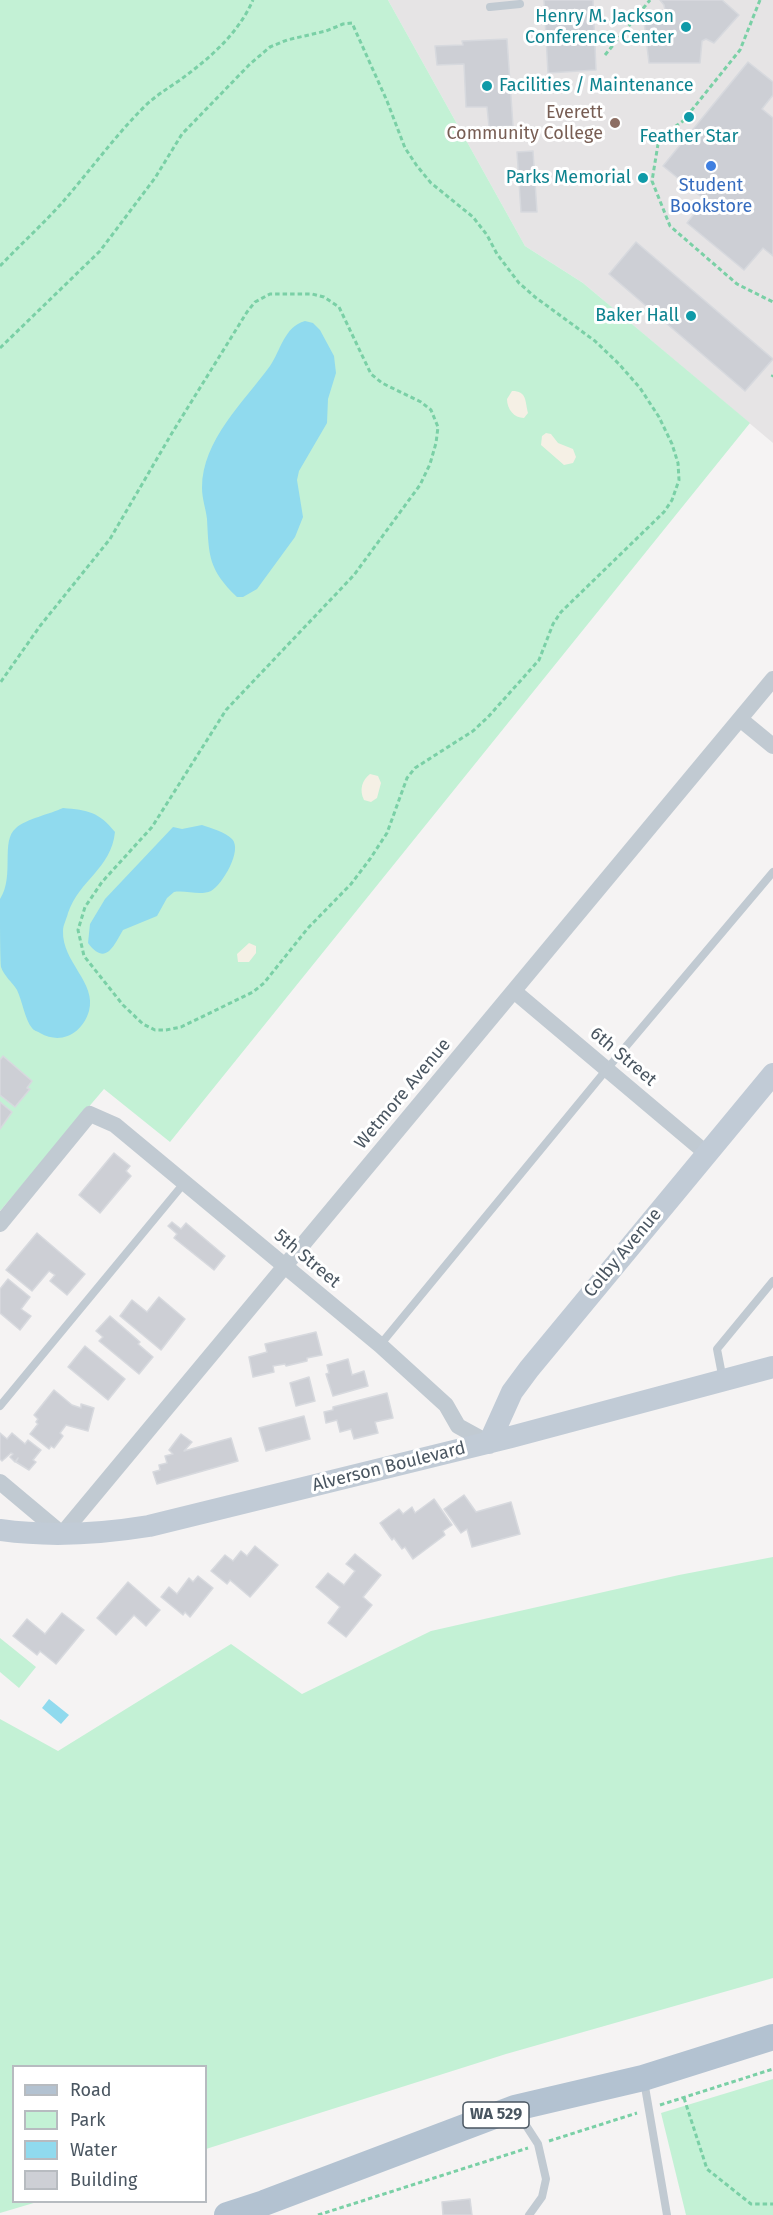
<!DOCTYPE html>
<html>
<head>
<meta charset="utf-8">
<style>
  body { margin:0 }
  #map { position:relative; width:773px; height:2215px; overflow:hidden; background:#f5f3f3; font-family:"Fira Sans",sans-serif }
  canvas { display:block }
  .legend { position:absolute; left:12px; top:2065px; width:195px; height:138px; box-sizing:border-box; background:#fff; border:2px solid #b7bbc0; margin:0; padding:8px 10px; list-style:none; font-size:18px; color:#4a5661 }
  .legend li { display:flex; align-items:center; gap:12px; height:30px }
  .legend b { width:30px; border:2px solid #b7bbc0 }
</style>
</head>
<body>
<div id="map">
<canvas width="773" height="2215"></canvas>
<ul class="legend">
<li><b style="height:8px;background:#b3c2d1"></b>Road</li>
<li><b style="height:16px;background:#c3f1d5"></b>Park</li>
<li><b style="height:16px;background:#90daee"></b>Water</li>
<li><b style="height:16px;background:#cdcfd5"></b>Building</li>
</ul>
</div>
<script>
const ctx = document.querySelector('canvas').getContext('2d');
ctx.lineJoin = 'round';
function paint(path, color) {
  ctx.fillStyle = color;
  ctx.fill(path, 'evenodd');
}
function strokePath(path, color, width, dash) {
  ctx.strokeStyle = color;
  ctx.lineWidth = width;
  ctx.lineCap = dash ? 'butt' : 'round';
  ctx.setLineDash(dash || []);
  ctx.stroke(path);
}
function label(font, color, halo, rows, align = 'center') {
  ctx.font = font + ' "Fira Sans",sans-serif';
  ctx.lineWidth = 6;
  ctx.setLineDash([]);
  ctx.textBaseline = 'middle';
  ctx.strokeStyle = halo;
  ctx.fillStyle = color;
  for (const [text, x, y, turn = 0] of rows) {
    ctx.save();
    ctx.translate(x, y);
    ctx.rotate((+turn || 0) * Math.PI / 180);
    ctx.textAlign = isNaN(turn) ? turn : align;
    if (halo) ctx.strokeText(text, 0, 0);
    ctx.fillText(text, 0, 0);
    ctx.restore();
  }
}
const education = new Path2D(`
  M388 0H773V443L583 283 525 246Z`);
const green = new Path2D(`
  M0 0H388L525 246 583 283 750 423 170 1142 104 1089 0 1211Z
  M773 1557V1978L506 2054 206 2149V2066H14V2202H37L0 2213V1719L58 1751 231 1644 302 1694 431 1631 679 1575Z
  M0 1638 36 1667 19 1688 0 1672Z
  M773 2079V2215H686L661 2113Z`);
const sand = new Path2D(`
  M512 391C527 391 525 401 528 413L524 418C514 418 507 409 507 399Z
  M546 433 551 434 558 443 573 449 576 457 573 463 564 465 541 445 542 436Z
  M370 774 378 776 381 783 377 798 371 802 364 800C359 790 362 780 370 774Z
  M249 943 256 946V953L249 962H238L237 954Z`);
const water = new Path2D(`
  M305 321 313 323 320 330 334 356 336 373 328 399 327 423 299 471 297 480 303 517 295 537 257 589 243 597H237C208 569 209 556 207 519 206 509 202 499 202 488 202 440 244 402 270 366 281 350 284 327 305 321Z
  M63 808C88 810 99 812 115 832 111 869 80 879 68 913 67 918 63 925 63 931 62 962 97 983 89 1011 82 1034 61 1045 40 1033 37 1031 34 1031 32 1028 25 1020 22 1000 17 990 12 982 4 976 1 967 0 955 0 914 0 899 15 876 0 841 16 828 26 819 50 814 63 808Z
  M202 825C211 828 225 832 232 839 243 850 222 885 211 891 200 896 186 890 174 892L167 898 157 916 123 930C114 945 106 967 88 943L90 924 105 899 173 827 182 829Z
  M49 1699 69 1715 61 1724 42 1708Z`);
const building = new Path2D(`
  M544 0H593L596 70 548 73Z
  M660 0H722L739 15 714 43 706 39 702 41 700 63H649L643 13 665 10 664 5Z
  M507 39 513 126 489 127 487 107H466L464 64 437 65 435 46 463 45 462 41Z
  M748 62 773 82V95L762 109 773 118V256L763 248 744 270 687 223 705 200 663 166Z
  M533 151 537 212H521L517 152Z
  M636 242 773 359 745 391 609 274Z
  M3 1056 32 1081 27 1088 30 1089 15 1107 0 1095V1060Z
  M0 1102 12 1112 0 1129Z
  M114 1153 130 1166 126 1171 131 1176 100 1213 79 1195Z
  M172 1222 181 1229 186 1223 225 1256 214 1270 174 1238 177 1234 168 1226Z
  M37 1233 85 1274 67 1295 50 1281 55 1275 49 1271 32 1291 6 1270Z
  M8 1279 30 1297 21 1309 31 1316 20 1330 0 1313V1289Z
  M159 1297 185 1319 161 1350 120 1316 132 1300 147 1312Z
  M110 1316 140 1342 138 1344 153 1357 139 1374 99 1341 103 1337 96 1331Z
  M316 1332 322 1355 307 1358V1361L286 1366 285 1364 273 1366 274 1372 253 1377 249 1357 267 1352 265 1344Z
  M85 1346 125 1379 108 1400 68 1367Z
  M348 1359 352 1375 364 1371 368 1386 333 1396 326 1374 329 1373 327 1365Z
  M309 1377 315 1401 296 1406 290 1383Z
  M54 1390 72 1405 81 1408V1404L94 1408 88 1431 66 1425 60 1433 63 1436 54 1448 51 1446 49 1449 30 1434 38 1424 36 1422 38 1419 34 1415Z
  M387 1393 393 1418 375 1422 378 1433 354 1439 351 1429 340 1432 337 1420 326 1423 324 1412 333 1410V1407Z
  M304 1416 310 1439 266 1451 259 1428Z
  M0 1433 7 1439 12 1433 25 1444 28 1440 41 1450 33 1460 36 1462 29 1470 16 1462 18 1458 15 1462 10 1457 13 1454 11 1453 2 1461 0 1459Z
  M181 1434 192 1442 184 1451 231 1438 238 1461 157 1484 153 1472 160 1470 159 1465 167 1463 165 1456 173 1454 169 1450Z
  M464 1495 476 1512 511 1502 520 1534 472 1547 467 1529 461 1533 444 1509Z
  M434 1499 452 1525 443 1531 445 1535 413 1559 405 1547 402 1549 394 1538 392 1540 380 1523 399 1509 403 1514 412 1507 415 1513Z
  M255 1546 278 1565 250 1597 230 1580 227 1584 211 1571 225 1555 233 1561 241 1551 247 1556Z
  M355 1554 381 1575 363 1597 372 1605 346 1637 328 1623 340 1607 316 1587 328 1573 344 1585 355 1571 346 1564Z
  M198 1576 213 1588 190 1617 185 1612 183 1615 161 1597 169 1587 177 1594 189 1578 193 1582Z
  M128 1582 160 1610 146 1626 134 1615 116 1635 97 1618Z
  M62 1613 84 1630 56 1664 40 1651 37 1655 13 1636 27 1619 45 1634Z
  M470 2199 472 2215H443L442 2202Z`);
const path = new Path2D(`
  M760 0 740 50 683 121 659 138 652 181 670 226 737 284 773 302
  M605 55 650 0
  M0 266C20 245 41 226 61 204 89 172 114 137 144 107 155 96 167 89 180 80 210 58 238 34 253 0
  M0 348 100 251 155 178 182 134 250 64 270 47 287 40 326 31 343 24 352 23 387 101 405 148 417 166 431 183 473 217 487 235 497 254 519 283 535 297 595 341 619 364 640 388 659 417 672 444 678 463 679 480 672 500 664 512 561 612 553 624 539 660 488 717 473 731 415 768 407 778 387 833 370 859 351 884 308 928 264 983 253 992 181 1027 166 1030H155L143 1024 123 1005 84 956 78 930 85 907 102 882 152 827 226 710 354 575 420 485 430 464 436 443 438 427 431 410 421 402 382 383 371 374 339 307 324 297 312 294H270L255 302 247 312 172 433 110 539 40 626 0 683
  M772 377 773 375
  M684 2098 707 2169 751 2204H773
  M660 2105 773 2069
  M549 2141 637 2113
  M318 2215 528 2148`);
const lane = new Path2D(`
  M490 7 520 4
  M380 1345 607 1069 773 872
  M723 1380 717 1349 773 1281
  M0 1406 185 1182
  M644 2081 667 2215
  M516 2110 538 2144 546 2179 542 2197 529 2215`);
const street = new Path2D(`
  M740 719 773 746
  M515 992 706 1153
  M0 1224 90 1114 115 1125 380 1345 446 1405 458 1426 489 1443
  M0 1482 62 1534 773 679`);
const secondary = new Path2D(`
  M489 1443 512 1392 529 1369 773 1074
  M0 1530C49 1537 100 1534 149 1526L511 1437 773 1367`);
const primary = new Path2D(`
  M227 2215 264 2203 515 2108 643 2078 773 2037`);
const markers = [
  [686,27,6,"#0f9aa8"],
  [487,86,6,"#0f9aa8"],
  [689,117,6,"#0f9aa8"],
  [615,123,6,"#8d6e63"],
  [711,166,6,"#3f7fe0"],
  [643,178,6,"#0f9aa8"],
  [691,316,6,"#0f9aa8"]
];
const shields = [
  [496,2115,66]
];
const shieldNames = [
  ["WA 529",496,2115]
];
const cultureNames = [
  ["Henry M. Jackson",674,17],
  ["Conference Center",674,38],
  ["Facilities / Maintenance",499,86,"left"],
  ["Feather Star",689,137,"center"],
  ["Parks Memorial",631,178],
  ["Baker Hall",679,316]
];
const educationNames = [
  ["Everett",603,113],
  ["Community College",603,134]
];
const shopNames = [
  ["Student",711,186],
  ["Bookstore",711,207]
];
const streetNames = [
  ["6th Street",623,1057,40],
  ["Wetmore Avenue",403,1094,-50],
  ["Colby Avenue",623,1253,-50],
  ["5th Street",307,1259,40],
  ["Alverson Boulevard",389,1467,-14]
];
paint(education, '#e6e4e5');
paint(green, '#c3f1d5');
paint(sand, '#f5f0e5');
paint(water, '#90daee');
paint(building, '#cdcfd5');
strokePath(building, '#d7d9de', 1.5);
strokePath(path, '#7ad0a6', 3, [4.5, 3]);
strokePath(lane, '#c1cad2', 8);
strokePath(street, '#c1cad2', 16);
strokePath(secondary, '#c1cbd6', 22);
strokePath(primary, '#b3c2d1', 26);
for (const [x, y, r, color] of markers) {
  const dot = new Path2D();
  dot.arc(x, y, r, 0, 2 * Math.PI);
  ctx.fillStyle = color;
  ctx.fill(dot);
  strokePath(dot, '#fff', 2);
}
for (const [x, y, w] of shields) {
  const box = new Path2D();
  box.roundRect(x - w / 2, y - 13, w, 26, 4.5);
  ctx.fillStyle = '#fff';
  ctx.fill(box);
  strokePath(box, '#4a5661', 1.5);
}
label('bold 16px', '#4a5661', null, shieldNames);
label('18px', '#0d838f', '#fff', cultureNames, 'right');
label('18px', '#785e54', '#fff', educationNames, 'right');
label('18px', '#366cbe', '#fff', shopNames);
label('18px', '#4a5661', '#fff', streetNames);
</script>
</body>
</html>
